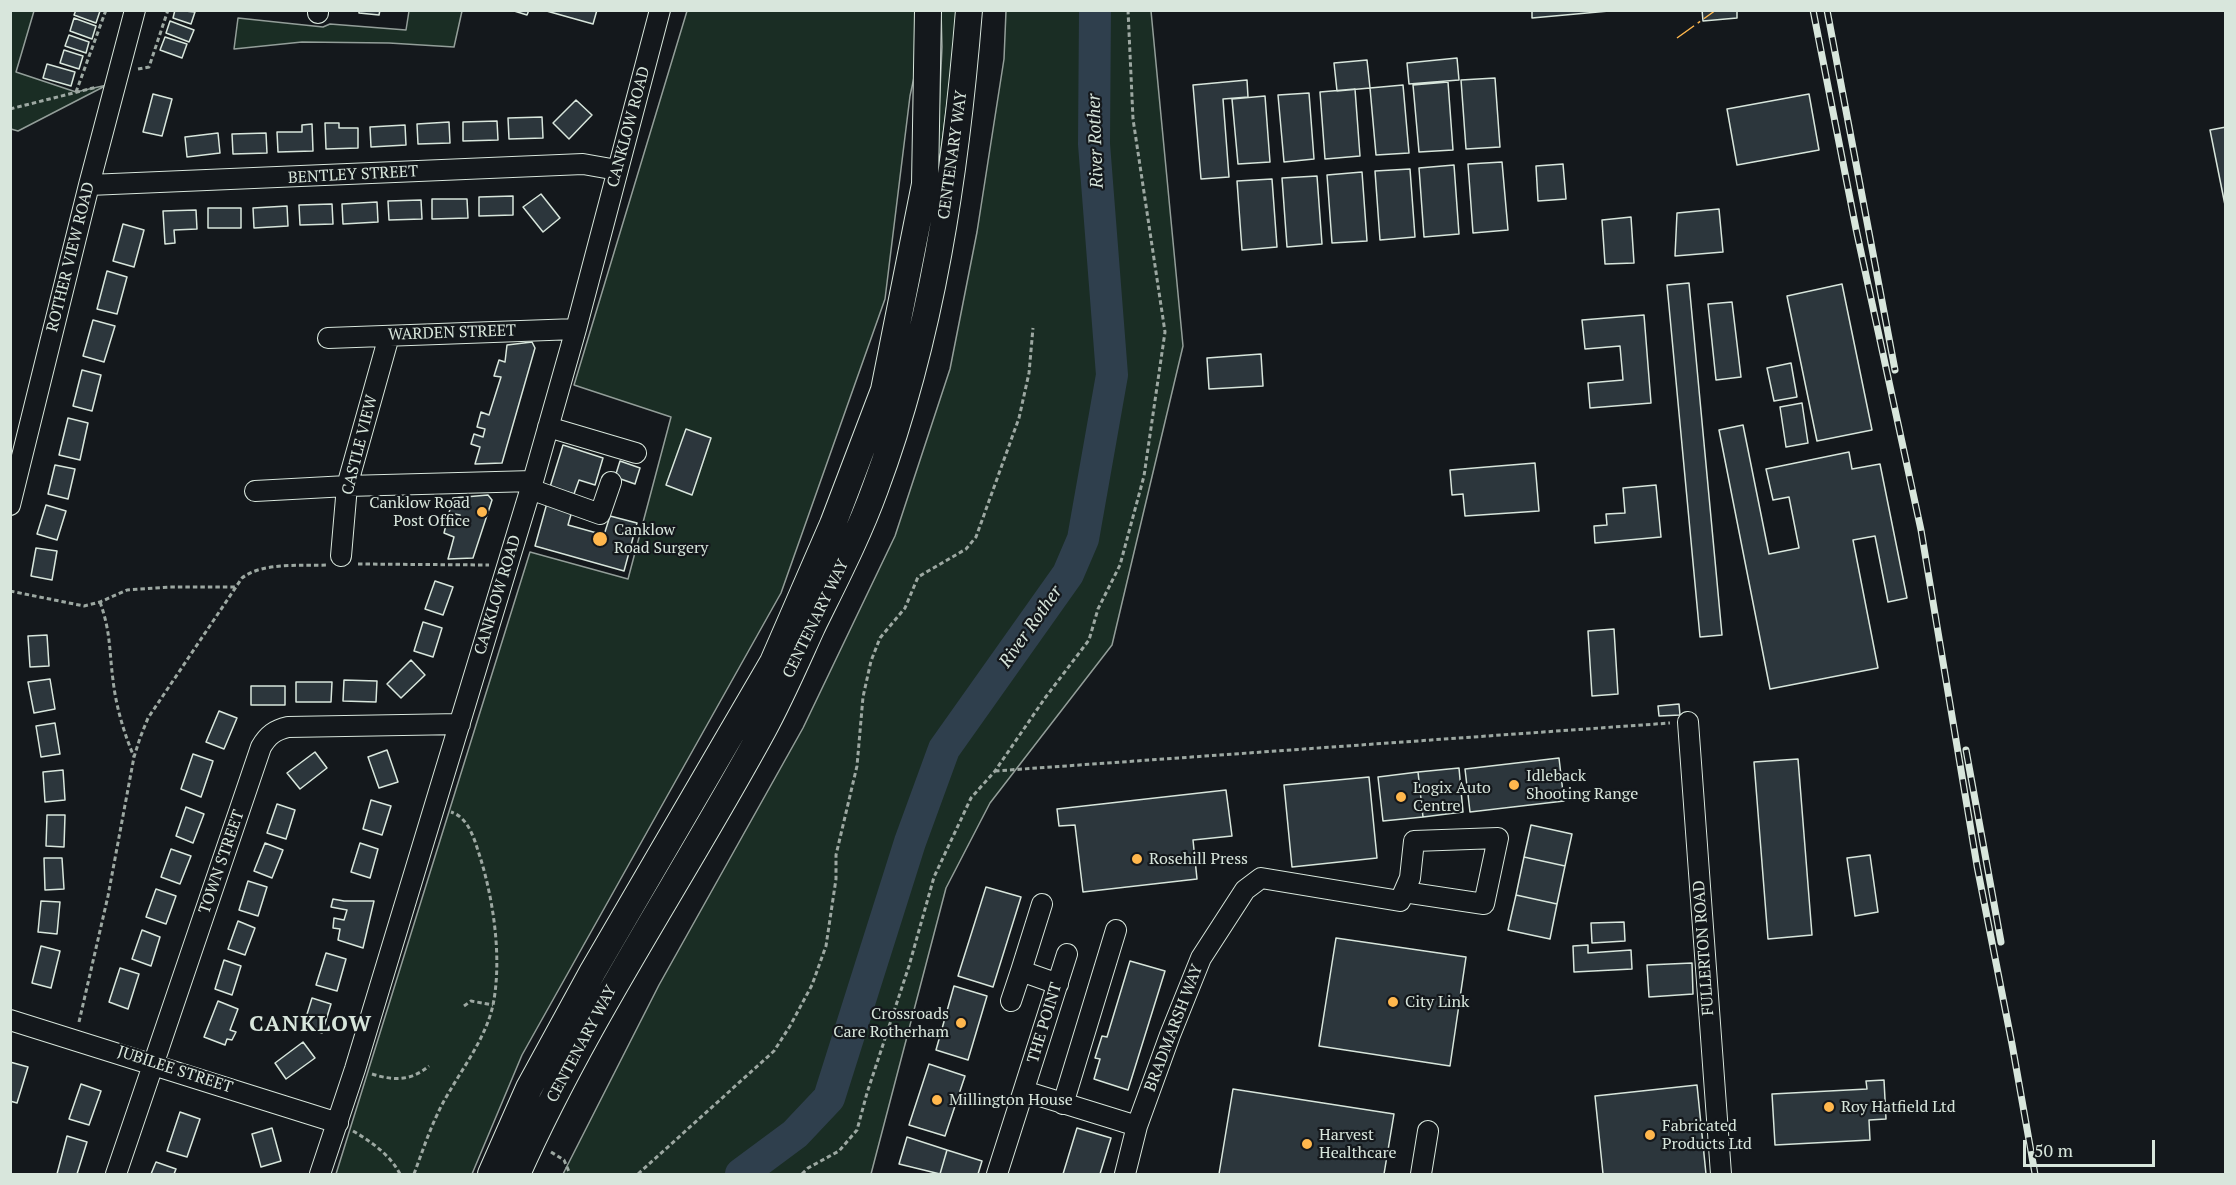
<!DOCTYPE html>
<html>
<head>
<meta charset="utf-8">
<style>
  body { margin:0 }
  #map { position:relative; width:2236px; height:1185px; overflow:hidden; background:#14181c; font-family:"PT Serif",serif }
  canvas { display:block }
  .frame { position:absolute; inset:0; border:12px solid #d8e6dc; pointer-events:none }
  .scale { position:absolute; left:2023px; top:1140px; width:132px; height:27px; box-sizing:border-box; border:3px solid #d8e6dc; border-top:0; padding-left:8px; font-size:18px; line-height:21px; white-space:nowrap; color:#d8e6dc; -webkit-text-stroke:4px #14181c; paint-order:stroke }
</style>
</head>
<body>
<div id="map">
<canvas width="2236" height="1185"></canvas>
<div class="frame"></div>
<div class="scale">50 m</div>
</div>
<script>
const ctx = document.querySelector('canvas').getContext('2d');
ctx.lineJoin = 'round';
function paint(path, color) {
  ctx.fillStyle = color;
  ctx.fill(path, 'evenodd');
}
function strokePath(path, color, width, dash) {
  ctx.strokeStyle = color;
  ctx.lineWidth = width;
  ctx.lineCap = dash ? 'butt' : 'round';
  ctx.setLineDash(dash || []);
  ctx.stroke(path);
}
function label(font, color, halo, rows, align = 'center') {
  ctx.font = font + ' "PT Serif",serif';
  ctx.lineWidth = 4.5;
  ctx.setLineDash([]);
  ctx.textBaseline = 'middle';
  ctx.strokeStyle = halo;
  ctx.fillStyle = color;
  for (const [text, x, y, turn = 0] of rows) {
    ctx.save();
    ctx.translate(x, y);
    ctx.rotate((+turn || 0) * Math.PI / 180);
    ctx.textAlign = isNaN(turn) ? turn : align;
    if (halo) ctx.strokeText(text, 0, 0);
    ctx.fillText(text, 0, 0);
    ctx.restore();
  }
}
const green = new Path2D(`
  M10 11H34L16 72 76 92 107 85 18 131 11 129Z
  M409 11H462L454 47 389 43 302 42 234 49 238 18 323 27 330 24 406 30Z
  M687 11H916L917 63 910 96 885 299 781 593 522 1055 472 1174H336L530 552 628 579 671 417 574 385Z
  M941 11H957L954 50 935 197 942 47Z
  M1006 11H1151L1183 346 1112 645 990 803 946 888 871 1174H563L659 985 803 728 895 536 950 369 977 232 1004 59Z`);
const river = new Path2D(`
  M741 1174 795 1134 829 1098 910 842 944 749 1068 574 1083 539 1112 375 1094 144 1095 10`);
const building = new Path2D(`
  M76 10H100V11L96 23 74 15Z
  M175 10 195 12 191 24 173 18Z
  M359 10H380L379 15 359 13Z
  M511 10H529L527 15Z
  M543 10H597L593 24Z
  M1532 10H1620L1532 18Z
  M1702 10H1737V18L1703 21Z
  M74 18 96 26 92 39 70 31Z
  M170 21 194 30 189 42 166 33Z
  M69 35 89 42 86 53 65 46Z
  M165 37 187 44 182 58 160 50Z
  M64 50 83 56 79 69 60 63Z
  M1457 58 1459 80 1409 84 1407 63Z
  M1367 60 1370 88 1337 91 1334 63Z
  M47 64 75 72 71 86 43 78Z
  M1495 78 1500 147 1466 149 1461 80Z
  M1247 80 1248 97 1223 99 1229 177 1201 179 1193 85Z
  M1448 82 1453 150 1419 152 1413 85Z
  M1403 85 1409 153 1376 155 1370 88Z
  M1355 89 1360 156 1325 159 1320 92Z
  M1309 93 1314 159 1284 162 1278 95Z
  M153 94 172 99 162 136 143 132Z
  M1809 94 1819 150 1737 165 1727 109Z
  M1265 96 1270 162 1238 164 1232 99Z
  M576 100 592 115 569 139 553 123Z
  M542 117 543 138 509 139 508 118Z
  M497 121 498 140 463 141V122Z
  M449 122 450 143 418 144 417 124Z
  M325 123H339V128H358V148L326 149Z
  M312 124 313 151 278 152 277 132H302V125Z
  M405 125 406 145 371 147 370 127Z
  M2226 127V210L2210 130Z
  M218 133 220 153 187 157 185 137Z
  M266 133 267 153 233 154 232 134Z
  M1502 162 1508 230 1473 233 1468 164Z
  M1563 164 1566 199 1538 201 1536 166Z
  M1454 165 1459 234 1424 237 1419 168Z
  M1410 169 1415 237 1380 240 1375 171Z
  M1362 172 1367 241 1332 243 1327 175Z
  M1317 176 1322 244 1287 247 1282 178Z
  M1272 179 1277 247 1242 250 1237 181Z
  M541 194 560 218 543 232 523 207Z
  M513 196V215L479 216V197Z
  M432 199H467L468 218 432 219Z
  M421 200 422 219 389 220 388 201Z
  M377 202 378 222 343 224 342 204Z
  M332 204 333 224 300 225 299 205Z
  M287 206 288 226 254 228 253 208Z
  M208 208H241V228H208Z
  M1719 209 1723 252 1675 256 1677 213Z
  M196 210 197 229 174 230 175 243 165 244 163 211Z
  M1631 217 1634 263 1605 264 1602 220Z
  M123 224 144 230 134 267 113 261Z
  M107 271 127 277 117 314 97 309Z
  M1689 283 1722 635 1700 637 1667 285Z
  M1842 284 1872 430 1817 441 1787 296Z
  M1732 302 1741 377 1716 380 1708 304Z
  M1644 315 1651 403 1590 408 1588 383 1623 380 1620 346 1585 349 1582 320Z
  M93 320 115 326 104 362 83 356Z
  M532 342 535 348 502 463 475 464 480 447 471 444 474 434 483 437 485 429 477 427 481 412 489 415 501 377 494 376 499 360 505 362 507 345Z
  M1261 354 1263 386 1209 389 1207 358Z
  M1791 363 1797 397 1774 401 1767 368Z
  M82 370 101 375 92 411 73 406Z
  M1802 403 1808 443 1786 447 1780 407Z
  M68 418 88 423 80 460 59 455Z
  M1743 425 1769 554 1799 548 1789 497 1773 500 1766 469 1849 452 1852 469 1880 464 1907 598 1888 602 1875 536 1853 540 1878 668 1770 689 1719 430Z
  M686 429 711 438 692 495 666 485Z
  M563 445 603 458 595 485 579 480 574 494 550 487Z
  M620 461 640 468 635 484 615 477Z
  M1535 463 1539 511 1465 516 1463 494 1452 495 1450 470Z
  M55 465 75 469 68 499 48 494Z
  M1656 485 1661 537 1595 543 1594 526 1607 525 1606 514 1625 513 1623 488Z
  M488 495 492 500 473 558 448 559 454 537 444 533 446 525 441 524 443 517 458 521 460 515 449 513 453 498Z
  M547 503 572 511 568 525 604 535 610 516 637 523 624 571 535 546Z
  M46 505 66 511 57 540 37 534Z
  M36 548 57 551 52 580 31 576Z
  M435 581 453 587 443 615 425 609Z
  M423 622 442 628 433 657 414 651Z
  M1614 629 1618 694 1592 696 1588 631Z
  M47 635 49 666 30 667 28 636Z
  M411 660 425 675 401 698 387 684Z
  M50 679 55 709 34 713 28 682Z
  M344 680 377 681 376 702 343 701Z
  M296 682H332L331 702H296Z
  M251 686H285V705H251Z
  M1679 704 1680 715 1659 716 1658 706Z
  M219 711 237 718 224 749 206 742Z
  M55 723 60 754 41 757 36 726Z
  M387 750 398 782 379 788 368 757Z
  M315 752 327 768 300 789 287 773Z
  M193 754 213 761 201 797 181 789Z
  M1559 758 1564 801 1470 812 1465 769Z
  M1798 759 1812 935 1768 939 1754 762Z
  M1459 768 1463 812 1423 817 1418 772Z
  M63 770 65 800 45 802 43 772Z
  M1418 772 1423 817 1383 821 1378 777Z
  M1369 777 1377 858 1292 867 1284 785Z
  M1226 790 1232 836 1193 840 1197 879 1083 892 1075 825 1059 826 1057 809Z
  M371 800 391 806 382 835 363 829Z
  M277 804 295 810 286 839 267 833Z
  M186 807 204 814 193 843 176 836Z
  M47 815H65L64 847 46 846Z
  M1531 825 1572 834 1565 866 1524 857Z
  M265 843 283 850 272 878 254 871Z
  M360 843 378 849 370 878 351 872Z
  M171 849 191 856 180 884 161 877Z
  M1870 855 1878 912 1855 916 1847 858Z
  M1524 857 1565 866 1557 904 1516 895Z
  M44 858H62L64 889 45 890Z
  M248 881 267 887 258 916 239 910Z
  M986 887 1021 897 993 987 958 976Z
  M156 889 176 896 166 924 146 917Z
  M1516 895 1557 904 1550 939 1508 930Z
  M333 899 344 901H374L363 948 338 940 340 929 333 928 334 918 344 920 347 910 331 907Z
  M41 901 60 902 57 934 38 932Z
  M238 921 255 928 245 955 228 949Z
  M1624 922 1625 941 1592 943 1591 923Z
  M142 930 160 937 151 966 132 959Z
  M1336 938 1466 957 1450 1066 1319 1046Z
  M1588 945V953L1631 950 1632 969 1574 972 1573 946Z
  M41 946 60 951 51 988 32 983Z
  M326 953 346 959 337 991 316 985Z
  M224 960 241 966 232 995 215 989Z
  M1130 961 1165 971 1128 1090 1094 1079 1100 1059 1095 1058 1102 1036 1107 1037Z
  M1692 963 1693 994 1649 997 1647 965Z
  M120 968 139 974 128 1009 109 1002Z
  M954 986 987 996 968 1060 936 1050Z
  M312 998 331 1004 322 1033 303 1027Z
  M218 1001 238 1009 230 1030 236 1032 232 1040 227 1039 225 1045 204 1037Z
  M303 1042 315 1058 286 1079 275 1063Z
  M10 1062 28 1067 17 1103 10 1101Z
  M929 1064 965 1076 945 1136 909 1125Z
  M1884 1080 1886 1119 1869 1120 1870 1140 1775 1145 1772 1094 1867 1089 1866 1081Z
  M81 1084 101 1091 89 1125 69 1119Z
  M1697 1085 1706 1174H1603L1595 1096Z
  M1233 1089 1394 1114 1384 1174H1219Z
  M180 1112 200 1119 187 1157 167 1151Z
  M272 1128 281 1161 261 1167 252 1134Z
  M1077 1128 1111 1138 1100 1174H1063Z
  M67 1136 87 1142 77 1174H57Z
  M907 1137 947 1150 940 1174 899 1164Z
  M947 1150 982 1161 978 1174H940Z
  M156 1162 176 1169 174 1174H151Z`);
const path = new Path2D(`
  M138 69 149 67 168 10
  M76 92 106 10
  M10 109 97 87
  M358 564 489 565
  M10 591 84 606 100 602 127 590 170 587H235
  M100 602C111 633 109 650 113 680 116 707 124 733 134 757
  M995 771 1670 723
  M464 1006 471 1001 493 1005
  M79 1022 108 896 134 757 140 738 148 718 242 578C262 562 302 566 327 565
  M372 1074C394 1081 411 1081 429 1066
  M353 1131C372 1142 390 1155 400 1174
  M551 1152 564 1160 570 1174
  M414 1174C424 1147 433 1119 448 1094 464 1066 486 1037 493 1005 502 960 494 903 481 860 475 842 470 818 451 812
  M638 1174 774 1051 790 1026 812 985 826 946 836 879V855L857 766 863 697 871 661 880 638 905 608 918 577 966 549 976 537 1019 418 1029 373 1033 328
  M802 1174 808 1168 839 1151 857 1130 867 1093 909 966 934 877 971 798 995 771 1045 698 1089 640 1098 609 1120 565 1144 476 1165 332 1133 119 1128 10`);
const minor = new Path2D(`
  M318 13V10
  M89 185 583 164 617 170
  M328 338 576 329
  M548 427 636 453
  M530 489 600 514 611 482
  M255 491 347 486 533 481
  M10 505 89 185 135 10
  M341 556 347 486 389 336
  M1688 722 1721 1174
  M1021 971 1042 904
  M1011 1001 1021 971 1058 984
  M10 1020 338 1123
  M1024 1091 1137 1126
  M1063 1104 1116 930
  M116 1174 261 747C268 735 275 730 288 727L460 724
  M320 1174 355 1069 533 481 576 329 660 10
  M997 1174 1067 954
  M1125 1174 1137 1126 1170 1035 1201 958 1245 890 1261 878 1400 901 1410 878 1414 841 1498 838 1484 904 1404 892
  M1421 1174 1428 1131`);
const major = new Path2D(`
  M491 1174 529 1088 593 971 773 662 833 524 884 390 925 184 928 10
  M517 1174C586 1019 682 879 763 730 781 697 796 662 812 627 834 582 858 536 875 489 932 336 956 172 969 10`);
const rail = new Path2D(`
  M1813 10 1856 229 1921 530 1977 866 2012 1044 2035 1174
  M1827 10 1895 370
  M1966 750 2001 942`);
const power = new Path2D(`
  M1677 38 1716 10`);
const markers = [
  [482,512,6,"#ffb74d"],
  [600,539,8,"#ffb74d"],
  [1514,785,6,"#ffb74d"],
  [1401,797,6,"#ffb74d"],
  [1137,859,6,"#ffb74d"],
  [1393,1002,6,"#ffb74d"],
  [961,1023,6,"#ffb74d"],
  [937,1100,6,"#ffb74d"],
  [1829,1107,6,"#ffb74d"],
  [1650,1135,6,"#ffb74d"],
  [1307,1144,6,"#ffb74d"]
];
const streetNames = [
  ["CANKLOW ROAD",629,127,-75],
  ["CENTENARY WAY",953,155,-82],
  ["BENTLEY STREET",353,175,-3],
  ["ROTHER VIEW ROAD",71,257,-76],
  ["WARDEN STREET",452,333,-2],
  ["CASTLE VIEW",360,445,-76],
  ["CANKLOW ROAD",498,595,-73],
  ["CENTENARY WAY",816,619,-64],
  ["TOWN STREET",222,862,-71],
  ["FULLERTON ROAD",1704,948,-94],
  ["THE POINT",1045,1023,-73],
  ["BRADMARSH WAY",1174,1028,-69],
  ["CENTENARY WAY",582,1044,-62],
  ["JUBILEE STREET",175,1070,18]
];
const poiNames = [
  ["Canklow Road",470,503,"right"],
  ["Post Office",470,521,"right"],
  ["Canklow",614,530],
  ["Road Surgery",614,548],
  ["Idleback",1526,776],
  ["Shooting Range",1526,794],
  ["Logix Auto",1413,788],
  ["Centre",1413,806],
  ["Rosehill Press",1149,859],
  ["City Link",1405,1002],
  ["Crossroads",949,1014,"right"],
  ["Care Rotherham",949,1032,"right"],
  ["Millington House",949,1100],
  ["Roy Hatfield Ltd",1841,1107],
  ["Fabricated",1662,1126],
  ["Products Ltd",1662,1144],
  ["Harvest",1319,1135],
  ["Healthcare",1319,1153]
];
const waterNames = [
  ["River Rother",1096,141,-92],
  ["River Rother",1031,627,-55]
];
const districtNames = [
  ["CANKLOW",311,1025]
];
paint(green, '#1a2d24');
strokePath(green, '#939e99', 1.5);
strokePath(river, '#2f3f4d', 32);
paint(building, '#2c363c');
strokePath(building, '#d8e6dc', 1.5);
strokePath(minor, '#d8e6dc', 22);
strokePath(major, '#d8e6dc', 28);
strokePath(path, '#9da8a2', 3, [4.5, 3]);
strokePath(minor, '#14181c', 20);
strokePath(major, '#14181c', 26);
strokePath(rail, '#d8e6dc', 7);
strokePath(rail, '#14181c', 4.5, [14]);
strokePath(power, '#ffb74d', 1.5, [21, 4.5, 3, 4.5]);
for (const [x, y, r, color] of markers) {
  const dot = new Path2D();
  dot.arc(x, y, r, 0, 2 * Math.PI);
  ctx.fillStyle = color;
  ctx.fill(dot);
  strokePath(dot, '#14181c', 2);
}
label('16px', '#d8e6dc', '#14181c', streetNames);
label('16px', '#d8e6dc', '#14181c', poiNames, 'left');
label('italic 18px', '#d8e6dc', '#14181c', waterNames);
ctx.letterSpacing = '1.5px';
label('bold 22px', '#d8e6dc', '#14181c', districtNames);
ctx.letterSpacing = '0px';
</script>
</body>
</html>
